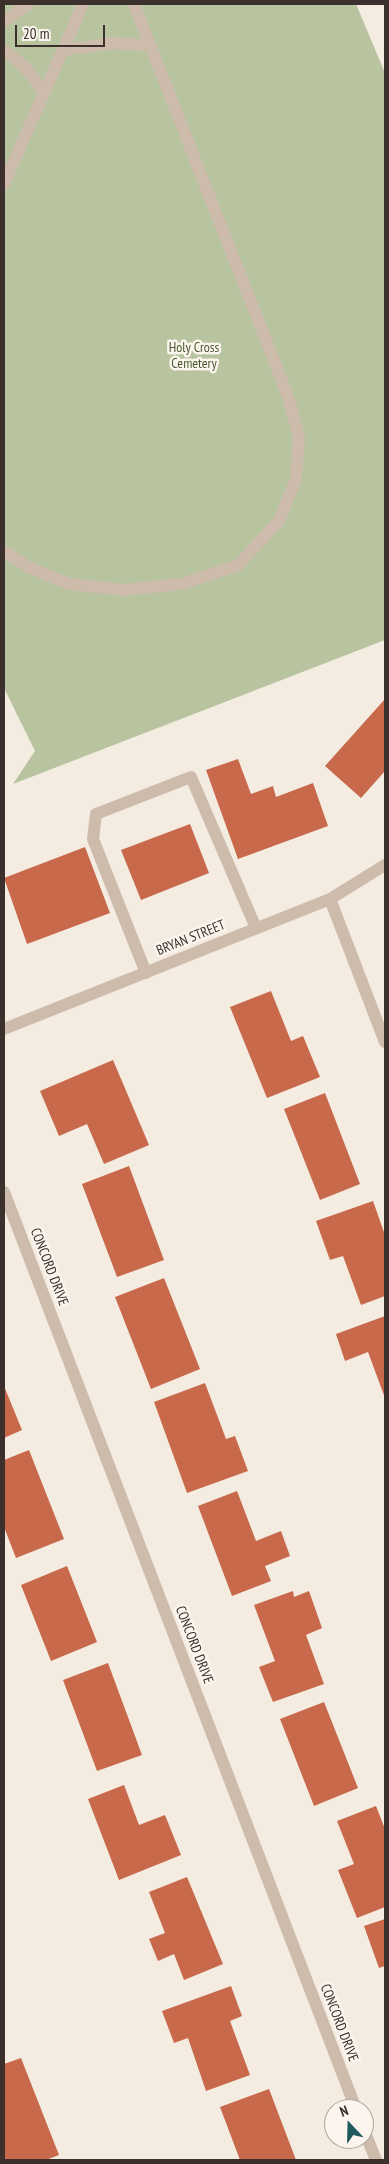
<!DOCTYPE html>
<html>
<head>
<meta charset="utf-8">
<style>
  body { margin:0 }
  #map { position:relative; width:389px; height:2164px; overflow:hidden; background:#f4ebe1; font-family:"PT Sans Narrow",sans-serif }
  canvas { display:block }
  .frame { position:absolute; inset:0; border:5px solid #3b302b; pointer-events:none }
  .north { position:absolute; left:324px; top:2099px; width:50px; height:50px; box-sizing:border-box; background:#fbf5ee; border:1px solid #aea6a0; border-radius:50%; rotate:339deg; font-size:14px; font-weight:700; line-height:20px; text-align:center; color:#3b302b }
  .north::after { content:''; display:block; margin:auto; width:18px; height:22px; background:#1f5a5e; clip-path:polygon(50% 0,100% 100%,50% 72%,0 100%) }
  .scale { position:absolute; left:15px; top:25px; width:90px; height:22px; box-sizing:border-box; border:2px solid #3b302b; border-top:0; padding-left:6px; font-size:15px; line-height:18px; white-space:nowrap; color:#3b302b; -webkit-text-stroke:4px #fbf5ee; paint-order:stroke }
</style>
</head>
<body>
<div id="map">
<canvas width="389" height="2164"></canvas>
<div class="frame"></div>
<div class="north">N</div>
<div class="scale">20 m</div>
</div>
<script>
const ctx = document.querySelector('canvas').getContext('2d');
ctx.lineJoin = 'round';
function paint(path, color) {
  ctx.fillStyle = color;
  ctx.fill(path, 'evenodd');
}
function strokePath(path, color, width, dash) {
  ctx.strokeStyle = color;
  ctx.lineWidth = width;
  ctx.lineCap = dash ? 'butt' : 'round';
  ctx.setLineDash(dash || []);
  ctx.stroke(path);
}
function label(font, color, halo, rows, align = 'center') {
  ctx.font = font + ' "PT Sans Narrow",sans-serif';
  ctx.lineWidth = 5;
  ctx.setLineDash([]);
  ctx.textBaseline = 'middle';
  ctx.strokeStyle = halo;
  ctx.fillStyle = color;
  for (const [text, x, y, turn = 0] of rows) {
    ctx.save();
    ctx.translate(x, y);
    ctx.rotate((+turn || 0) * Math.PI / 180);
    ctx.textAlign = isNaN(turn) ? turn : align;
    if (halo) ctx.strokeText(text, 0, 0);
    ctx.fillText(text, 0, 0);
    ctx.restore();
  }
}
const green = new Path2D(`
  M4 4H356L385 73V640L13 784 35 751 4 688Z`);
const building = new Path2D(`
  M385 699V771L361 798 325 766Z
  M238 759 251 794 273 786 276 797 313 783 328 826 238 859 206 770Z
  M190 824 209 873 141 900 121 850Z
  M85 847 110 913 27 944 4 878Z
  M271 991 291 1041 303 1036 320 1077 267 1098 230 1007Z
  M113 1060 149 1145 104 1164 87 1124 59 1136 40 1091Z
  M325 1093 360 1184 320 1200 284 1109Z
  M129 1166 164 1260 117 1277 82 1184Z
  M373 1201 385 1235V1296L361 1305 343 1256 330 1260 316 1221Z
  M164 1278 200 1369 151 1389 115 1297Z
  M385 1316V1398L368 1352 345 1361 336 1334Z
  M205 1383 226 1439 235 1436 248 1471 187 1493 154 1402Z
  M4 1386 22 1430 4 1438Z
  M29 1450 64 1539 16 1558 4 1527V1460Z
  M237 1491 256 1541 281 1531 290 1556 265 1566 271 1581 232 1596 198 1506Z
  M67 1566 97 1642 51 1661 21 1585Z
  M293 1591 294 1597 309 1591 322 1628 306 1635 324 1684 273 1702 259 1667 275 1661 254 1605Z
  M108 1663 142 1755 97 1771 63 1680Z
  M324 1702 358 1788 314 1806 280 1719Z
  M124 1785 139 1825 165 1815 181 1855 119 1880 88 1799Z
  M376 1806 385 1829V1907L357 1918 338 1870 354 1864 337 1821Z
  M187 1877 223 1964 184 1980 174 1954 158 1961 149 1939 165 1933 149 1892Z
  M385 1919V1966L379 1968 364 1926Z
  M231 1986 242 2016 230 2021 250 2075 206 2091 188 2038 174 2043 162 2011Z
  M21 2058 59 2155 46 2160H6L4 2156V2064Z
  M269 2089 296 2160H240L220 2107Z`);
const service = new Path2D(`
  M4 21 28 4
  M4 50 25 67 44 92
  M63 50 116 43 150 46
  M4 184 83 4
  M4 551 28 567 69 584 124 590 181 584 238 565 279 521 296 479 299 437 289 399 134 4
  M146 973 93 839 96 814 191 777 256 928`);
const minor = new Path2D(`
  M330 899 385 1042
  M4 1029 330 899 385 865
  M4 1192 356 2109
  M364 2130 376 2160`);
const parkNames = [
  ["Holy Cross",194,348],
  ["Cemetery",194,364]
];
const streetNames = [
  ["BRYAN STREET",191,938,-22],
  ["CONCORD DRIVE",49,1267,69],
  ["CONCORD DRIVE",194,1645,69],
  ["CONCORD DRIVE",339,2023,69]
];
paint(green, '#b8c4a0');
paint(building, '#c8694b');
strokePath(service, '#cdbbac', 12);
strokePath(minor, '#cdbbac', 12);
label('14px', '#4a5a2e', '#fbf5ee', parkNames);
label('14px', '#3b302b', '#fbf5ee', streetNames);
</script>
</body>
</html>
